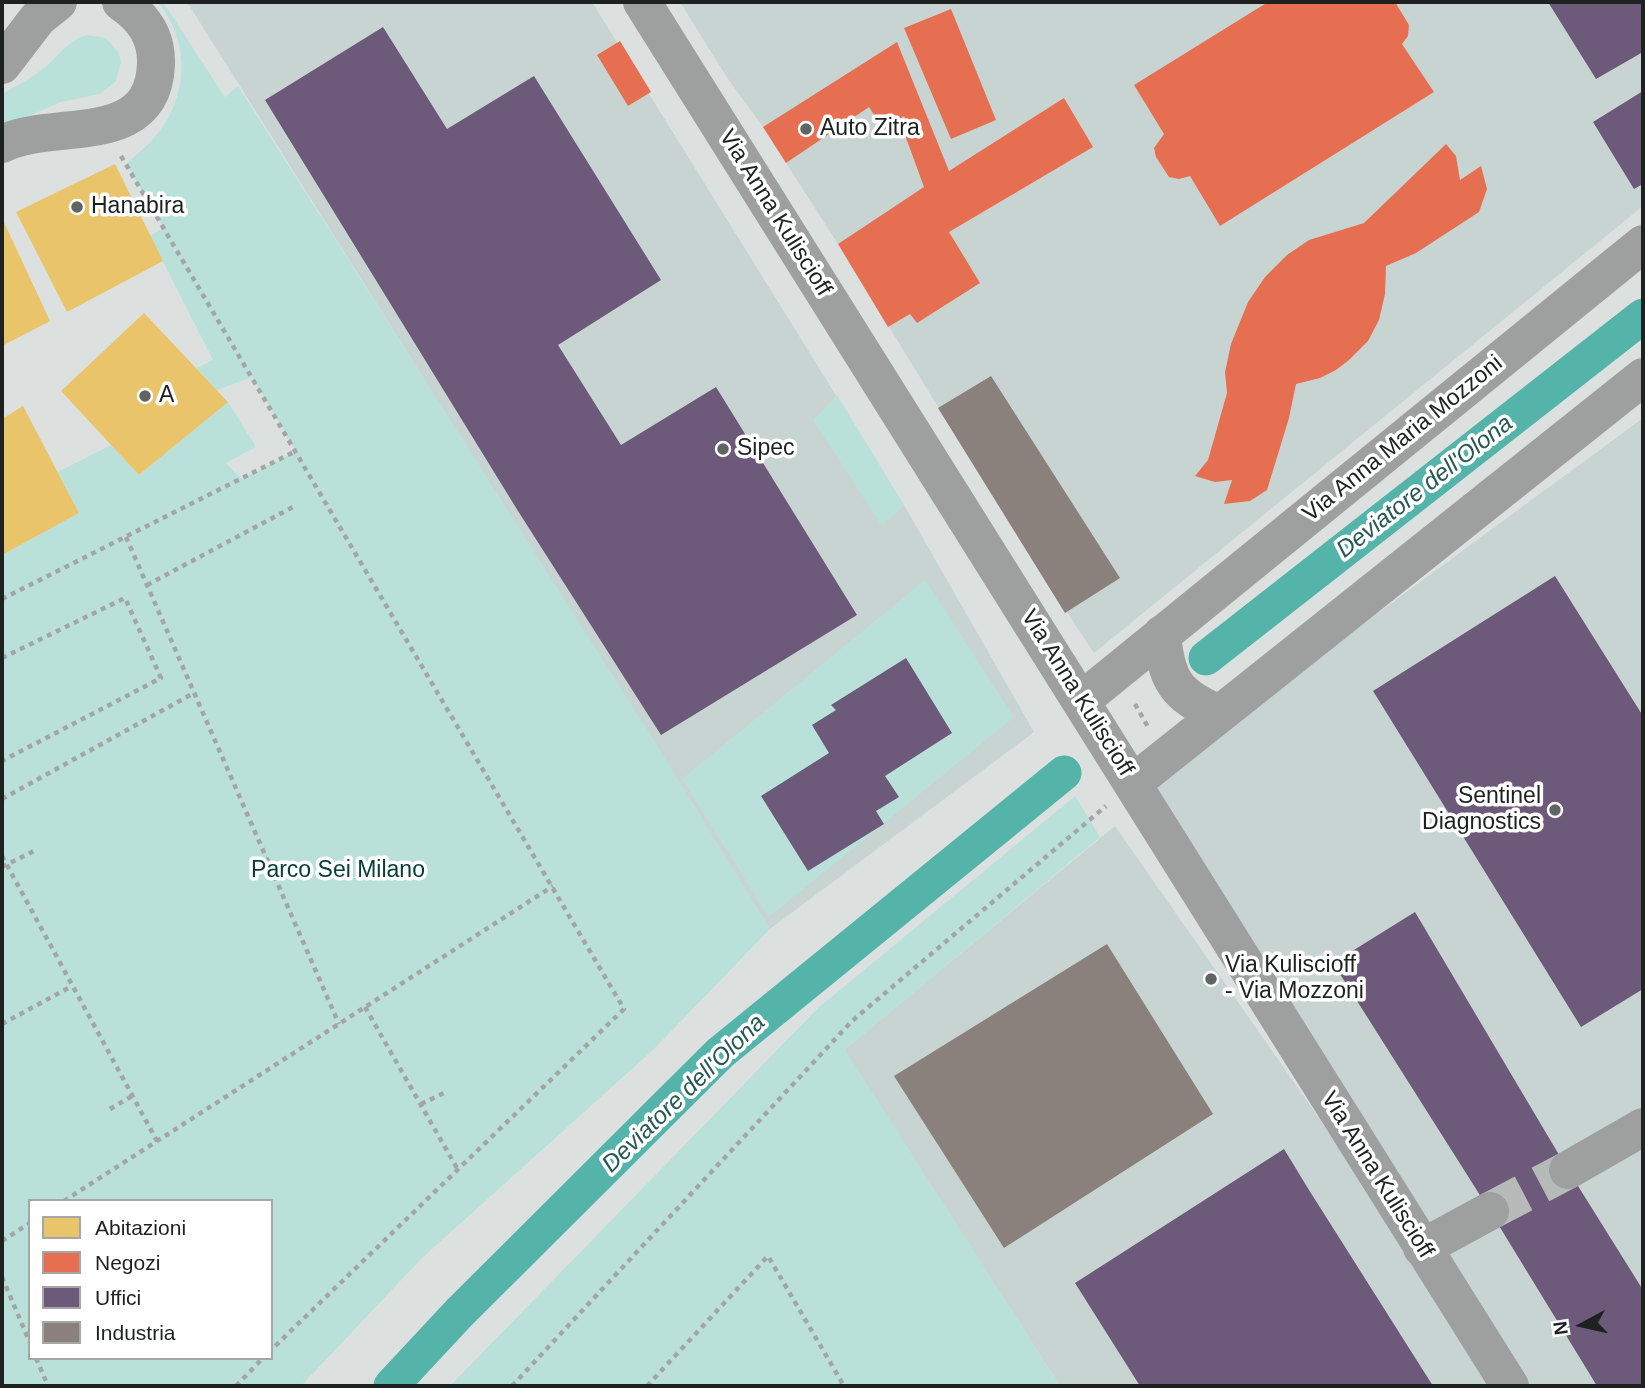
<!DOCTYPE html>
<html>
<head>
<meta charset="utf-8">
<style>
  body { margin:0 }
  #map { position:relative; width:1645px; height:1388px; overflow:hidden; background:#dce1e0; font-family:Arial,sans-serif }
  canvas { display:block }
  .frame { position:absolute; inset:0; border:4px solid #1d2120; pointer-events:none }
  .legend { position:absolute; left:28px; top:1199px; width:245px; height:161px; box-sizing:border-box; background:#fff; border:2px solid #a5a6a6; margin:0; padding:9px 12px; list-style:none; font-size:21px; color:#1d2120 }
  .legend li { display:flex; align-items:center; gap:14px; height:35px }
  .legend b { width:35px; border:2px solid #a5a6a6 }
  .north { position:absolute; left:1547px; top:1290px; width:70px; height:70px; -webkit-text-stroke:5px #fff; paint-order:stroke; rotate:262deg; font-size:19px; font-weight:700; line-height:28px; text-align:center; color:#1d2120 }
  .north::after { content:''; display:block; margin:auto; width:24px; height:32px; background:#1d2120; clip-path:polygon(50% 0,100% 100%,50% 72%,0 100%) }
</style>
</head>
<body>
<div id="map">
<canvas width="1645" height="1388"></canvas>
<div class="frame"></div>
<ul class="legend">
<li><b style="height:19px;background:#e9c46a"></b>Abitazioni</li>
<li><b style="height:19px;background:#e76f51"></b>Negozi</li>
<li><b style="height:19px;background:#6d597a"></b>Uffici</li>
<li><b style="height:19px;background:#8a817c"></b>Industria</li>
</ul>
<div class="north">N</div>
</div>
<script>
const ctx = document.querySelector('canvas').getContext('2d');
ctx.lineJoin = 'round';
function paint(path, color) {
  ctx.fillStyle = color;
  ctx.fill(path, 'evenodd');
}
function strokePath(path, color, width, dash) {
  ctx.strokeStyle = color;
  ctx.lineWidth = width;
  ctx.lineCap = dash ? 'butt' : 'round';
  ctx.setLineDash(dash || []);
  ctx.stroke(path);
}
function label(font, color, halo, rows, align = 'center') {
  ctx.font = font + ' Arial,sans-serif';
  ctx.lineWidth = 7;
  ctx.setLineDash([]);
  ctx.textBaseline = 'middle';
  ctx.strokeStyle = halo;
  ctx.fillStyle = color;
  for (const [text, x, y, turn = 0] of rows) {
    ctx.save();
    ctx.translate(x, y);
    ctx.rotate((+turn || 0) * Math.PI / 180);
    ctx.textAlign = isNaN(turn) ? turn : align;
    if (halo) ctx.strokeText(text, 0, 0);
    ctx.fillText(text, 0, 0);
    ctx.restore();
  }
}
const built = new Path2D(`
  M187 2H592L904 505 1034 732 770 929Z
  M680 2H1643V206L1094 653 1067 612 1065 613 838 244 763 127 726 76Z
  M1643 418V1116L1426 1237 1144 785Z
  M1115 826 1414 1254 1499 1386H1060L844 1050Z
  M1643 1145V1386H1521L1435 1252Z`);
const green = new Path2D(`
  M158 2H163L225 97 238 86 653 739 770 929 653 1050 422 1258 301 1386H2V555L79 513 58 472 111 445 139 475 228 402 256 447 226 463 242 479 296 451 252 377 217 390 196 368 213 360 150 236 164 228 126 164C136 155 146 147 154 138 189 98 191 43 158 2ZM30 1201H271V1358H30Z
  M87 35 106 38 119 53 121 62 116 81 100 94 61 102 4 127 2 123V94C17 86 31 78 44 68 59 56 68 40 87 35Z
  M837 395 904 505 882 526 813 420Z
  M925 580 1014 717 769 917 682 779Z
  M1075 796 1100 837 845 1050 1060 1386H450L818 1008Z`);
const homes = new Path2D(`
  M115 164 163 261 67 312 16 212Z
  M2 218 50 321 2 346Z
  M144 313 228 402 139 475 61 391Z
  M23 406 79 513 2 555V419Z`);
const shops = new Path2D(`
  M1268 2H1395L1409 25 1408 36 1402 44 1434 92 1220 226 1190 176 1179 179 1169 177 1156 157 1154 148 1164 134 1134 85Z
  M951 9 996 120 951 139 904 28Z
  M620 41 651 92 628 106 597 55Z
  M897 42 949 171 1064 98 1093 147 949 232 980 283 917 323 910 314 888 327 838 244 924 187 905 135 911 133 904 116 884 130 869 107 786 163 763 127Z
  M1446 144 1456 156 1460 180 1481 166 1487 189 1479 212 1416 253 1386 266 1385 294 1379 320 1368 341 1349 360 1336 370 1320 378 1296 384 1289 418 1267 490 1250 501 1224 504 1232 480 1215 482 1195 476 1208 460 1227 393 1225 372 1231 344 1248 302 1265 277 1287 255 1309 240 1364 223Z`);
const offices = new Path2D(`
  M1548 2H1643V52L1596 79Z
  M383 27 447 129 534 76 661 280 558 345 621 445 716 387 857 615 661 735 518 511 265 100Z
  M1643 91V184L1634 189 1593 122Z
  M1555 576 1643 716V989L1581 1027 1373 691Z
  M906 658 952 733 885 776 899 797 876 811 884 824 808 871 761 796 829 753 812 725 836 710 831 705Z
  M1415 912 1568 1170 1643 1290V1386H1597L1490 1211 1333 963Z
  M1284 1149 1309 1190 1433 1386H1140L1075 1283Z`);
const industry = new Path2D(`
  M991 376 1120 578 1065 613 938 408Z
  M1107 944 1213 1114 1004 1248 894 1076Z`);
const canal = new Path2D(`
  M1206 658 1643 316
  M391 1386 459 1313 720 1053 1064 773`);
const minorTunnel = new Path2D(`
  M1490 1211 1568 1170`);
const path = new Path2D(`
  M121 156 624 1009 271 1350
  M126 537 339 1024
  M147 585 293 507
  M2 599 296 451
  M2 658 125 598 161 678 2 761
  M1135 704 1148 727
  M2 799 194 693
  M2 856 157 1141
  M2 867 34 851
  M365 1007 458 1170
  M2 1024 72 986
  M421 1104 446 1092
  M110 1109 132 1096
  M64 1201 553 886
  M2 1241 30 1223
  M2 1277 30 1343
  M36 1358 48 1386
  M236 1386 263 1358
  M512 1386 852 1021 1106 806
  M647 1386 768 1256 844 1386`);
const minor = new Path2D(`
  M642 2 1510 1386
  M2 65 38 18 58 2
  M2 144C53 118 153 150 156 64 157 36 143 17 121 2
  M1162 634C1166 680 1176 696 1218 713
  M1082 700 1643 244
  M1133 783 1643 377
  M1568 1170 1643 1127
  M1422 1248 1490 1211`);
const markers = [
  [806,129,7,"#606463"],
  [77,207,7,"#606463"],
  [145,396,7,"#606463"],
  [723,449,7,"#606463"],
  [1555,810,7,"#606463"],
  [1211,979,7,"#606463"]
];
const poiNames = [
  ["Auto Zitra",820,129],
  ["Hanabira",91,207],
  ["A",159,396],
  ["Sipec",737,449],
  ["Sentinel",1541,797,"right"],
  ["Diagnostics",1541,823,"right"],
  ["Via Kuliscioff",1225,966],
  ["- Via Mozzoni",1225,992]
];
const streetNames = [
  ["Via Anna Kuliscioff",775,213,58],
  ["Via Anna Maria Mozzoni",1403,439,-39],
  ["Via Anna Kuliscioff",1077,693,58],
  ["Via Anna Kuliscioff",1377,1175,58]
];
const parkNames = [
  ["Parco Sei Milano",338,871]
];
const waterNames = [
  ["Deviatore dell'Olona",1425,487,-38],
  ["Deviatore dell'Olona",684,1094,-44]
];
paint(built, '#c8d4d2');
paint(green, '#b9e1da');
paint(homes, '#e9c46a');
paint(shops, '#e76f51');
paint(offices, '#6d597a');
paint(industry, '#8a817c');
strokePath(canal, '#54b4a9', 35);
strokePath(minorTunnel, '#b6bbba', 38, [38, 19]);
strokePath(path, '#a4a6a5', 4.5, [5, 5]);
strokePath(minor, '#9ea09f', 38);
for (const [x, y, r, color] of markers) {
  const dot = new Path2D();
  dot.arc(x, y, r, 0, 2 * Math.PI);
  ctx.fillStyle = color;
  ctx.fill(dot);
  strokePath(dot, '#fff', 2.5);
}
label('23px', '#1d2120', '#fff', poiNames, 'left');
label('23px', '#1d2120', '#fff', streetNames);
label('23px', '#084039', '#fff', parkNames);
label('italic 24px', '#275952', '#fff', waterNames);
</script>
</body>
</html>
